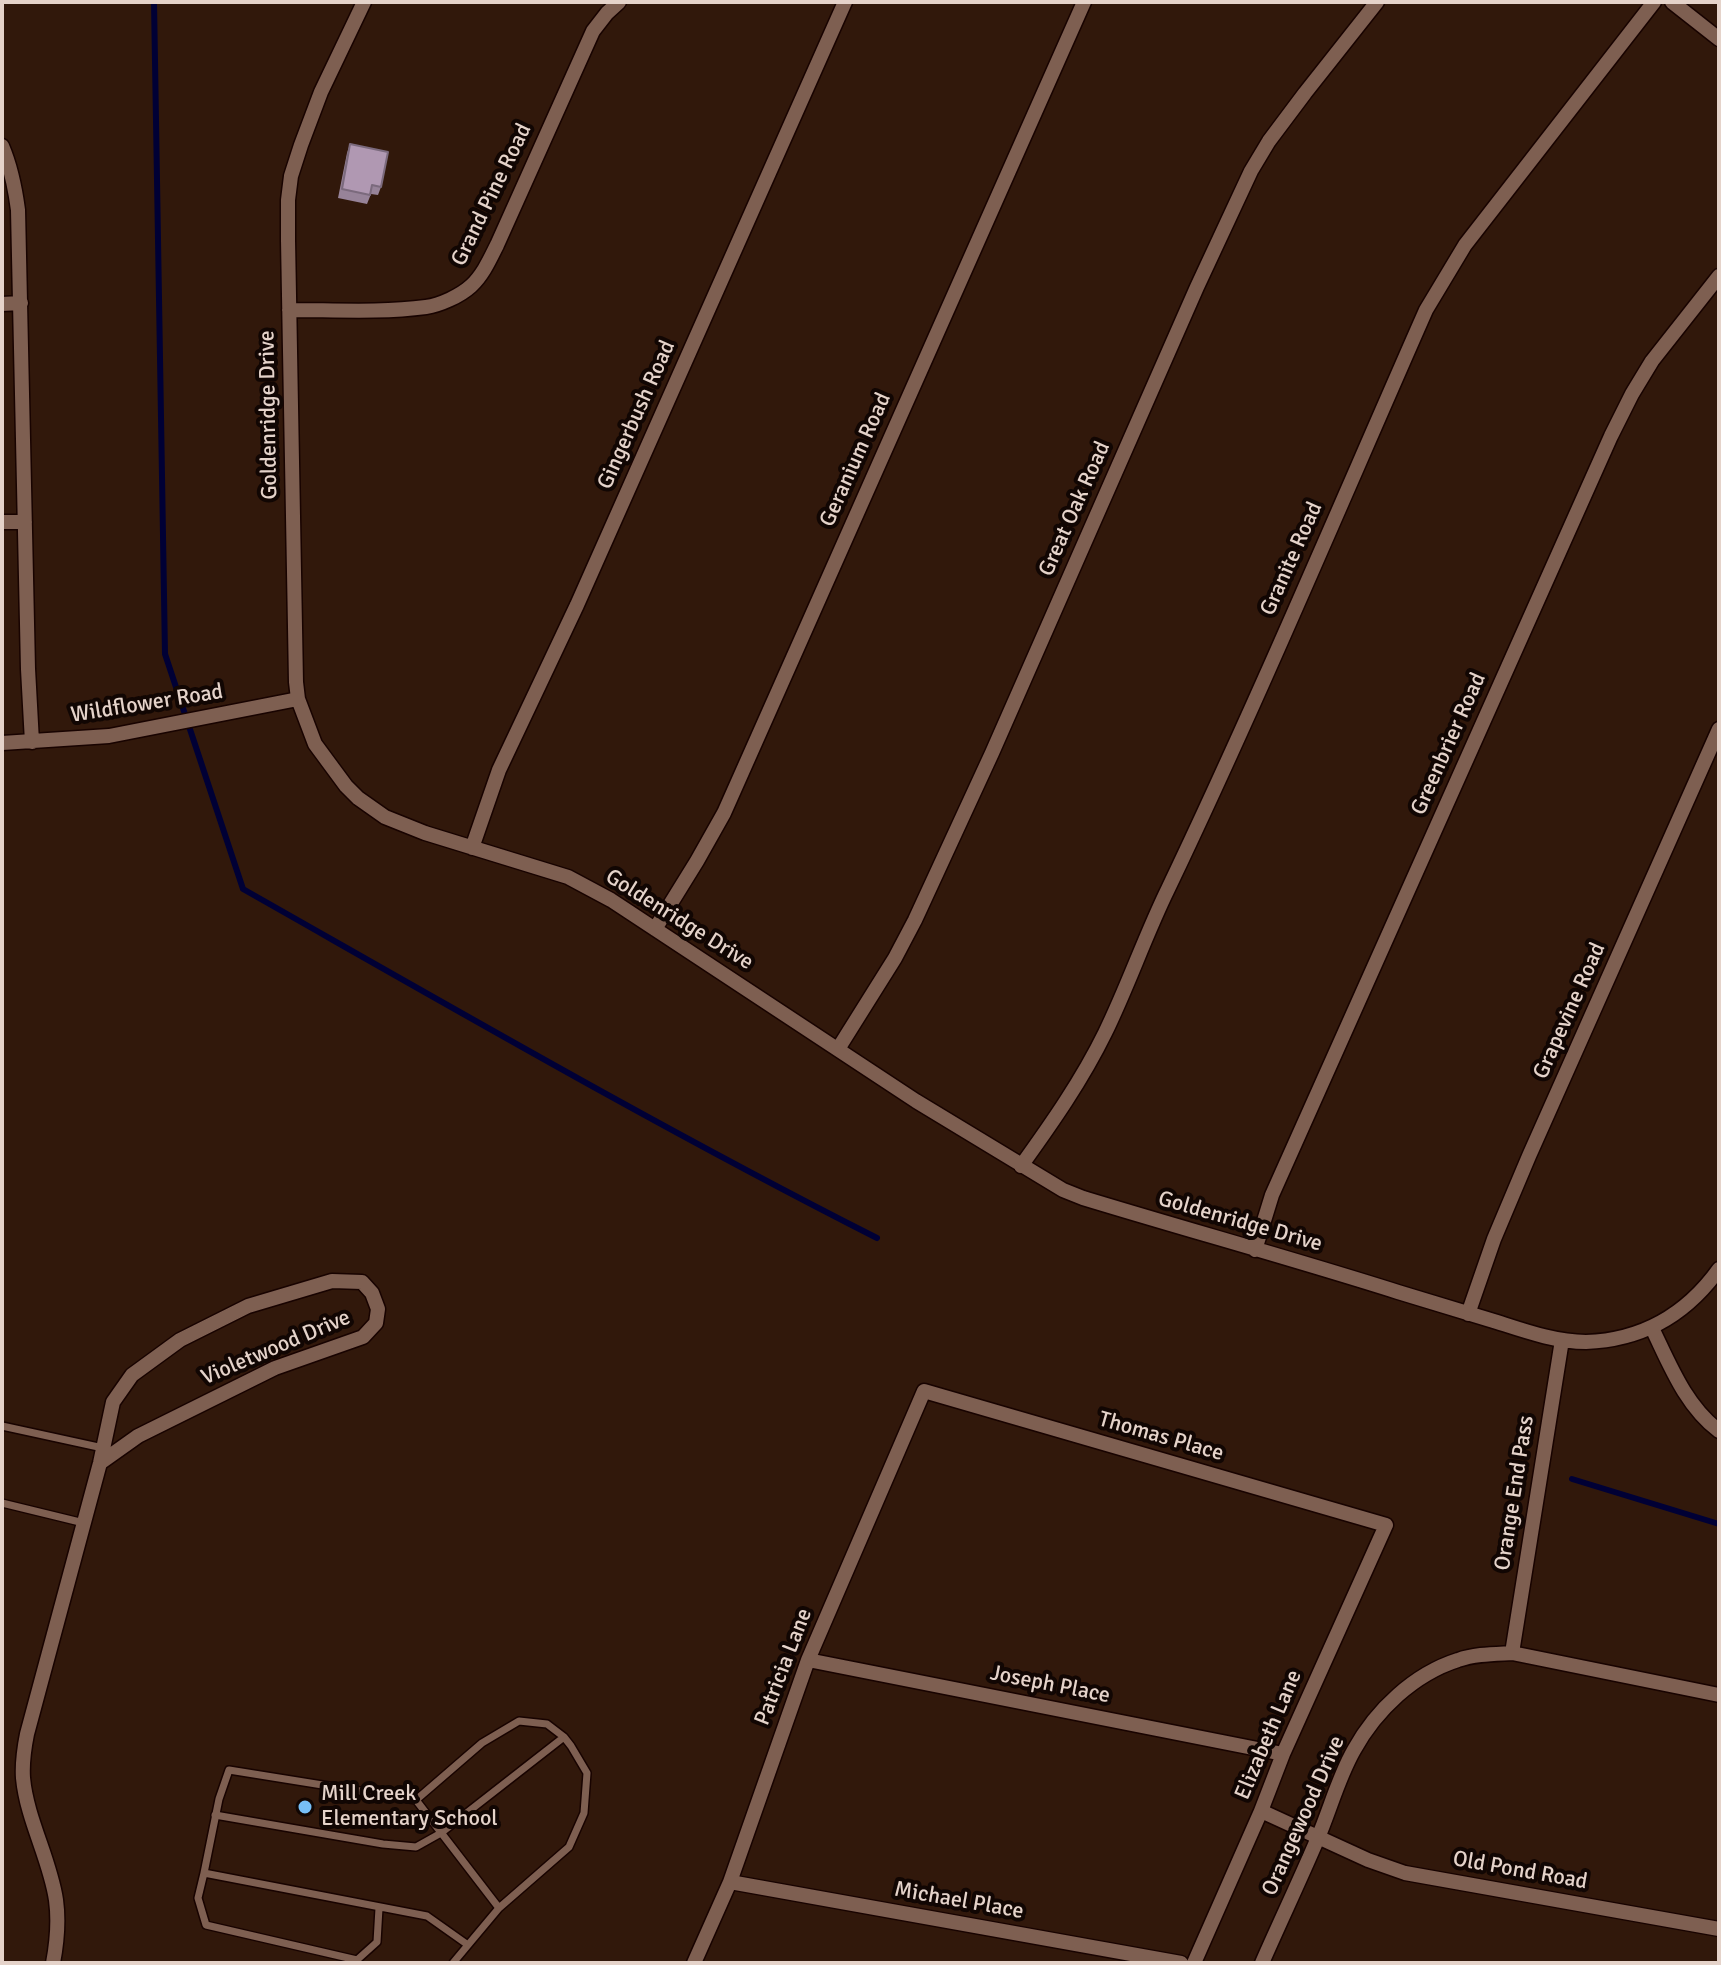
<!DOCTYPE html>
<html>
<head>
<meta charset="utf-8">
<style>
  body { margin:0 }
  #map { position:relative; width:1721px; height:1965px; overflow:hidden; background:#31180b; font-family:Signika,sans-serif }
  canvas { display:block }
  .frame { position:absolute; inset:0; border:4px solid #e5d3ca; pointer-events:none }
</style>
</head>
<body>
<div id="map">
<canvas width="1721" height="1965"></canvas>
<div class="frame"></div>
</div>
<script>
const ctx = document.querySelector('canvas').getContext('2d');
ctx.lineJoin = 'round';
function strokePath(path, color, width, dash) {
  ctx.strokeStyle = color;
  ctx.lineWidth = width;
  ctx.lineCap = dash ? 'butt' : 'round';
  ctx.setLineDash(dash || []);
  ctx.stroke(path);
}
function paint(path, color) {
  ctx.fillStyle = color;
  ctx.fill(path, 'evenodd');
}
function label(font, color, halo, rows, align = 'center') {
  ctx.font = font + ' Signika,sans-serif';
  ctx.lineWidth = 8;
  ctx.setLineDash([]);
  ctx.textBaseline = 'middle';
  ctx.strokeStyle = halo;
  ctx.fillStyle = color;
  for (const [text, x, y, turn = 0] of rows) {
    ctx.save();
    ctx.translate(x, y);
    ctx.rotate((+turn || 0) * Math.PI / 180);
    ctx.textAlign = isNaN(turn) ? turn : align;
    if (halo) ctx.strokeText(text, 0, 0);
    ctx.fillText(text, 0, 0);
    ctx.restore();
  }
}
const stream = new Path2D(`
  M154 2 165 654 243 889C453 1008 662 1129 877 1238
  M1572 1479 1719 1524`);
const service = new Path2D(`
  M2 1426 103 1448
  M2 1503 84 1523
  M416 1800 482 1743 519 1721 547 1724 564 1737 571 1746 587 1773 584 1813 569 1847 499 1908
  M215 1815 383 1844 416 1847 441 1833 564 1737
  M204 1873 219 1799 229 1770 416 1800 499 1908 468 1945
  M379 1908 377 1942 357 1960 206 1925 198 1898 204 1873 427 1916 468 1945 453 1963`);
const minor = new Path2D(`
  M364 2 321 92 301 145 291 176 288 200V240L296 682 298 699 315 744 346 786 358 798 385 817 425 833 568 877 611 900 916 1101 1063 1190 1083 1198C1188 1230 1294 1259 1398 1292 1431 1302 1464 1312 1497 1322 1525 1331 1556 1342 1586 1342 1643 1340 1686 1315 1719 1269
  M1672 2 1719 39
  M2 146C11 167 15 187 18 210L28 669 32 742
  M2 304 21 303
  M289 310C334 310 381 313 426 307 440 305 460 296 471 286 483 275 490 259 497 245L593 31 607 13 619 2
  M2 522H25
  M2 743 109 736 298 699
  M472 848 499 770 577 605 845 2
  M655 929 697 861 724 813 1084 2
  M838 1049 895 958 915 920 992 753 1197 287 1251 171 1269 141 1305 93 1377 2
  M1021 1166C1052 1123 1082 1080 1105 1033 1128 986 1145 936 1168 889 1259 698 1341 503 1426 310L1465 245 1654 2
  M1255 1250 1272 1195 1611 436 1632 394 1652 361 1719 276
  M1468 1314 1494 1239 1529 1156 1719 729
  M1652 1328C1670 1365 1685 1405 1719 1431
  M1512 1653 1562 1340
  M808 1660 1283 1754
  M1261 1811 1368 1860 1405 1873 1719 1929
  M730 1882 1181 1963
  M53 1963C57 1942 59 1922 56 1900 50 1859 27 1820 23 1778 22 1763 24 1749 27 1734L100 1463 113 1402 132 1375 180 1340 248 1306 332 1281 362 1282 372 1293 378 1309 376 1323 363 1337 275 1368 138 1436 100 1463
  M694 1963 730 1882 808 1660 924 1391 1386 1525 1283 1754 1261 1811 1194 1963
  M1262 1963C1280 1922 1299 1882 1317 1840 1330 1810 1338 1778 1354 1750 1376 1710 1414 1674 1458 1660 1475 1654 1494 1654 1512 1653L1719 1695`);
const wall = new Path2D(`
  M350 144 381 187 378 195 371 194 367 204 338 198 347 153Z`);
const building = new Path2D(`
  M350 144 388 152 381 187 372 185 370 195 342 189Z`);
const markers = [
  [305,1807,8,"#77bff7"]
];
const streetNames = [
  ["Grand Pine Road",492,195,-64],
  ["Goldenridge Drive",269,415,-91],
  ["Gingerbush Road",637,415,-66],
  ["Geranium Road",856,460,-66],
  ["Great Oak Road",1075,509,-66],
  ["Granite Road",1292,559,-66],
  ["Wildflower Road",147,704,-9],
  ["Greenbrier Road",1449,744,-66],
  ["Goldenridge Drive",679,920,32],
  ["Grapevine Road",1570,1011,-66],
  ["Goldenridge Drive",1240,1222,16],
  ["Violetwood Drive",276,1348,-23],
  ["Thomas Place",1161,1437,16],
  ["Orange End Pass",1515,1493,-81],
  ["Patricia Lane",784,1667,-69],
  ["Joseph Place",1050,1685,11],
  ["Elizabeth Lane",1269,1735,-67],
  ["Orangewood Drive",1304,1816,-66],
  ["Old Pond Road",1520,1871,10],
  ["Michael Place",959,1901,10]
];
const poiNames = [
  ["Mill Creek",321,1794],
  ["Elementary School",321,1819]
];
strokePath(stream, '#000035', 6);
strokePath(service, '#180300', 10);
strokePath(minor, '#180300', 17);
strokePath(service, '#7e5f51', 7);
strokePath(minor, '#7e5f51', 14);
paint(wall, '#978399');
paint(building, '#b098b2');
strokePath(building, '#7b6a7d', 2);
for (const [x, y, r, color] of markers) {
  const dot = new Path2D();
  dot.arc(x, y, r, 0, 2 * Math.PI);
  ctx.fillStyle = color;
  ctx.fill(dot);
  strokePath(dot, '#110603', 3);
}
label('22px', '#e5d3ca', '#110603', streetNames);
label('22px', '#e5d3ca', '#110603', poiNames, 'left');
</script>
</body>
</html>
